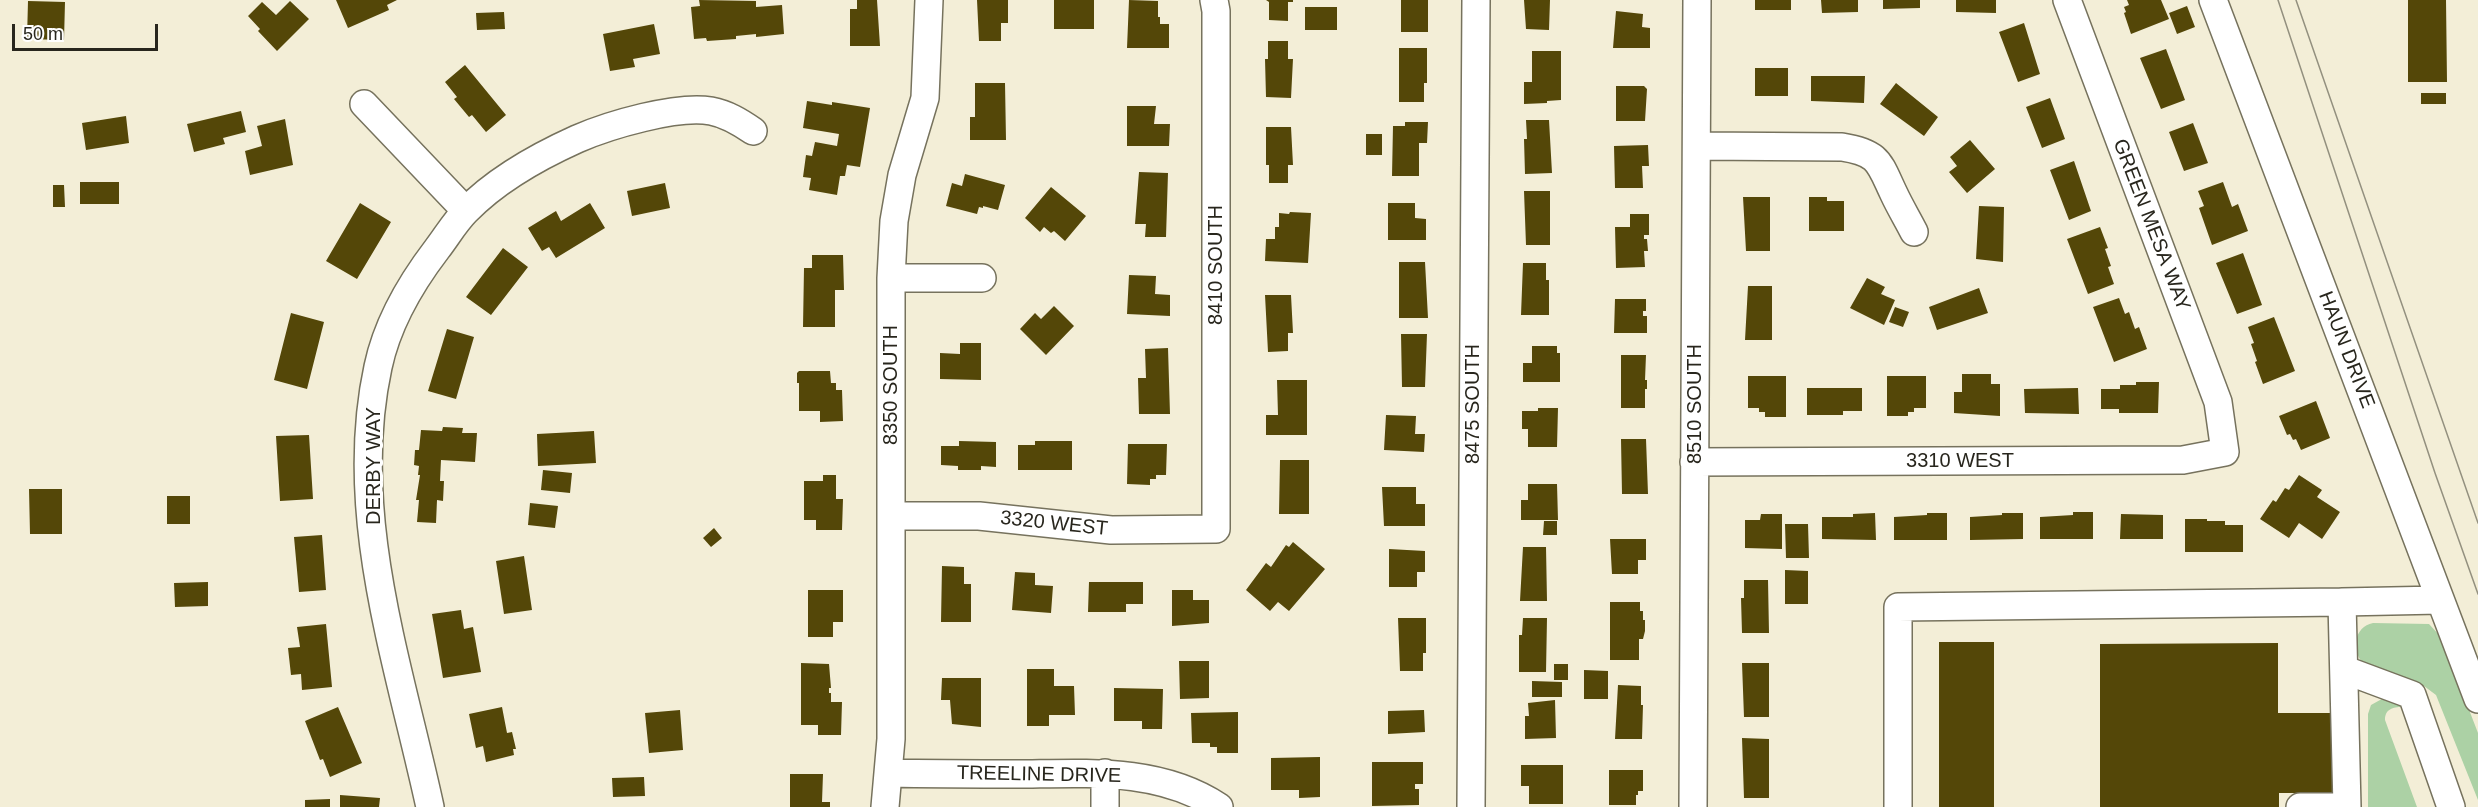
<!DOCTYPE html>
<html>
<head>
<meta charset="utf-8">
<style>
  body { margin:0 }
  #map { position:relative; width:2478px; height:807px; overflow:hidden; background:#f3eed7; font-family:Helvetica,sans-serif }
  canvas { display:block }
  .scale { position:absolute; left:12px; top:24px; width:146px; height:27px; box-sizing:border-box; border:3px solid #28261d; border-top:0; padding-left:8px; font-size:18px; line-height:21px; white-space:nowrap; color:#28261d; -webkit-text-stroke:4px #fff; paint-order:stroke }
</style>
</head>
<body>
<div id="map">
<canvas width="2478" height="807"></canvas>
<div class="scale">50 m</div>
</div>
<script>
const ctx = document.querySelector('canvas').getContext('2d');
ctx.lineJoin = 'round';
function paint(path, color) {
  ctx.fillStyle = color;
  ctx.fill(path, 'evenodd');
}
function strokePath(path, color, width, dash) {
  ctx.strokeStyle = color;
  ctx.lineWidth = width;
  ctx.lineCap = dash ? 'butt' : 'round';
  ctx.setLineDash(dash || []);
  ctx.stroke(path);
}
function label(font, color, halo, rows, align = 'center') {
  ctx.font = font + ' Helvetica,sans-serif';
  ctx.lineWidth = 6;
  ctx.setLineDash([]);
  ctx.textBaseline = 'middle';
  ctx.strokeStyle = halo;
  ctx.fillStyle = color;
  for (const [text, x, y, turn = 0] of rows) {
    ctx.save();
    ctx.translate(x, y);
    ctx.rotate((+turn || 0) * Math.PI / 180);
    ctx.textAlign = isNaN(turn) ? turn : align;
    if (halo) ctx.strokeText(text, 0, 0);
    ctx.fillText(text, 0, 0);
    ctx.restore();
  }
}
const green = new Path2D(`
  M2373 623 2429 624 2441 637 2478 733V800L2436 695 2424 686 2363 663C2351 650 2354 627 2373 623Z
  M2389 695 2402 707C2393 707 2385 709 2385 720L2417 807H2368V714L2371 705Z`);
const building = new Path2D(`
  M336 0H397L387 5 389 10 348 28Z
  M699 0 756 1V7L782 5 784 34 756 37V34L736 36V39L707 41 706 38 694 39 691 7 700 6Z
  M857 0H877L880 46H850V9H857Z
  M977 0H1008V23H1001V41H979Z
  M1054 0H1094V29H1054Z
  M1129 0 1158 1V17H1160V24H1169V48H1127Z
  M1266 0H1293V2H1288V21L1269 20V2Z
  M1401 0H1428V32H1401Z
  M1524 0H1550L1549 30 1526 29Z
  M1755 0H1791V10H1755Z
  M1821 0H1858V12L1822 13Z
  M1883 0H1920V8L1883 9Z
  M1956 0H1996V13L1956 12Z
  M2127 0H2161L2169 19 2131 34 2124 13 2126 12 2124 7 2129 5Z
  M2408 0H2446L2447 82H2408Z
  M28 1 65 2 64 40 27 39Z
  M290 1 309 19 277 51 258 31 260 29 248 16 262 2 276 15Z
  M2187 6 2195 27 2177 34 2169 13Z
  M1305 7H1337V30H1305Z
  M1616 11 1643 14 1642 27 1650 28V48H1613Z
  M504 12 505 29 477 30 476 13Z
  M2024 23 2040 74 2018 82 1999 32Z
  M654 24 660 54 633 59 635 67 610 71 603 34Z
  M1268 41H1288V59H1293L1291 98 1266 97 1265 59H1268Z
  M1399 48H1427V83H1424V102H1399Z
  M2166 49 2185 100 2161 109 2140 58Z
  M1532 51H1561V100L1547 101V103L1524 104V82H1532Z
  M465 65 506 115 486 132 472 115 469 117 454 99 457 97 445 82Z
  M1755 68H1788V96H1755Z
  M1811 76H1865L1864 103 1811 101Z
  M975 83H1005L1006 140H970V117H975Z
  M1896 83 1938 117 1924 136 1880 104Z
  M1616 86H1644L1647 89 1645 121H1616Z
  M2421 93H2446V104H2421Z
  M2050 98 2065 139 2042 148 2026 107Z
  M807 101 832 105V102L870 108 860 167 847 165 845 176H840L837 195 809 190 811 178 803 177 806 155 812 156 815 142 837 146 839 134 803 128Z
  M1127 106H1156L1154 124H1170L1169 146H1127Z
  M241 111 246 132 223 138 225 144 194 152 187 124Z
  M126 116 129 143 86 150 82 123Z
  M285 119 293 165 250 175 245 151 262 146 257 126Z
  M1526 120H1549L1552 173 1525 174 1524 139H1527Z
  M1405 122H1428L1427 143H1419V176H1392L1393 126H1405Z
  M2193 123 2208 163 2184 171 2169 132Z
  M1266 127H1291L1293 165H1288V183H1269V165H1266Z
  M1366 134H1382V155H1366Z
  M1970 140 1995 169 1967 193 1949 172 1957 166 1950 157Z
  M1648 145 1649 166H1642L1643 188H1615L1614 146Z
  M2074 161 2091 211 2069 220 2050 170Z
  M1139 172 1168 173 1166 237H1145L1146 224H1135Z
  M965 174 1005 185 998 210 983 206V208L979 207 977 214 946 206 952 183 962 186Z
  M80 182H119V204H80Z
  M2223 182 2232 207 2238 204 2248 231 2212 245 2199 208 2204 206 2198 191Z
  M665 183 670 208 632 216 627 191Z
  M53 185H64L65 207H53Z
  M1051 187 1086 216 1065 241 1054 231 1051 233 1044 227 1040 232 1025 218Z
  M1524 191H1550V245H1526Z
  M1743 197H1770V251H1746Z
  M1809 197H1827V201H1844V231H1809Z
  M360 203 391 222 357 279 326 261Z
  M590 203 605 228 556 258 549 247 542 251 528 228 556 211 561 221Z
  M1388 203H1415V218L1426 219V240H1388Z
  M1979 206 2004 207 2003 262 1976 259Z
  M1290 212 1311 213 1308 263 1265 261 1266 239H1275V227H1279V213L1289 214Z
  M1630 214H1649V235H1644V239H1647L1648 251H1644L1645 267 1616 268 1615 227H1630Z
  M2100 227 2108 248 2105 249 2111 266 2108 267 2114 284 2088 294 2067 239Z
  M503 248 528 267 491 315 466 297Z
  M2243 253 2262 305 2237 314 2216 263Z
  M812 255H843L844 290H835V327H803L804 268H812Z
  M1399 262H1425L1428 318H1399Z
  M1523 263H1546V280H1549V315H1521Z
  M1129 275 1156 276 1155 294 1170 295V316L1127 314Z
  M1867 278 1885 287 1881 294 1895 300 1884 325 1850 308Z
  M1748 286H1772V340H1745Z
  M1979 288 1988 313 1937 330 1929 307Z
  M1265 295H1291L1293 333H1288V351L1268 352Z
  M2119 298 2125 314 2129 312 2135 329 2139 327 2147 349 2114 362 2093 307Z
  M1615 299H1646V311H1643V316H1647V333H1614Z
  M1054 306 1074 326 1046 355 1020 329 1035 313 1041 319Z
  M1895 307 1909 312 1903 327 1889 322Z
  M291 313 324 322 307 389 274 380Z
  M2274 317 2295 371 2263 384 2255 362 2257 361 2251 344 2254 343 2248 327Z
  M447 329 474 337 456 399 428 391Z
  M1401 334H1427L1425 387H1402Z
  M960 343H981V380L940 379V353L960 354Z
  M1532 346H1557V353H1560V382H1523V363H1532Z
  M1168 348 1170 414H1139L1138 378H1146L1145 349Z
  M1621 355H1646L1645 380H1647V389H1645V408H1621Z
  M799 371H830L831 383H836V390H842L843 421 820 422V411H799V383H797V373Z
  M1962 374H1991V384H2000V416L1954 413V392H1962Z
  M1748 376H1786V417H1765V412H1759V408H1748Z
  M1887 376H1926V408H1914V412H1908V416H1887Z
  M1277 380H1307V435H1266V415H1278Z
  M2136 382H2159L2158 413H2119V409H2101V389H2120V385H2136Z
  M1807 388H1862V411H1843V415H1807Z
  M2078 388 2079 414 2025 413 2024 389Z
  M2316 401 2330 438 2301 450 2296 439 2293 440 2290 434 2287 435 2279 416Z
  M1538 408H1558L1557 447H1528V429H1522V411H1538Z
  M1386 415 1416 416 1415 434H1425L1424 452 1384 450Z
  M443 427 463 428 462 433H477L475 462 441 460 440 481H444L443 501 437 500 436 523 417 522 419 500H416L420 475H418L419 466 414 465 415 450H419L421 430 442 431Z
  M594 431 596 463 538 466 537 434Z
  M309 435 313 499 280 501 276 436Z
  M1621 439H1646L1648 494H1622Z
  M959 441 996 442V467L981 466V470H958V466L941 465V446H959Z
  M1035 441H1072V470H1018V445H1035Z
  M1128 444H1167L1166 475H1156V479H1150V485L1127 484Z
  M1280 460H1309V514H1279Z
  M543 470 572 473 570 493 541 490Z
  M823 475H836V499H843L842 530H816V520H804V481H823Z
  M2299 475 2322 490 2317 497 2340 512 2322 539 2299 523 2289 538 2260 519 2273 500 2276 502 2285 488 2289 490Z
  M1528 484H1557L1558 520H1521V500H1528Z
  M1382 487H1416V504H1425V526H1384Z
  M29 489H62V534H30Z
  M167 496H190V524H167Z
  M530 503 558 506 555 528 528 525Z
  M2073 512H2093V539H2040V517L2073 515Z
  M1875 513 1876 540 1822 539V517H1853V514Z
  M1927 513H1947V540H1894V517L1927 515Z
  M2002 513H2023V539L1970 540V517L2002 515Z
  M1761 514H1782V549L1745 548V520H1760Z
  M2121 514 2163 515V539H2120Z
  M2185 519H2207V521H2225V525H2243V552H2185Z
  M1544 521H1557V535H1543Z
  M1785 524H1808L1809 558H1786Z
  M714 528 722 538 711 547 703 538Z
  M322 535 326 590 299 592 294 537Z
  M1610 539H1646V560H1638V574H1612Z
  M1293 542 1325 569 1289 611 1278 602 1270 611 1246 590 1266 563 1271 567 1286 545 1289 547Z
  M1523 547H1546L1547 601H1520Z
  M1389 549 1425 551V572H1417V587H1389Z
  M524 556 532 610 504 614 496 561Z
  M942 566 964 567V584H971V622H941Z
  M1785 570 1808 571V604H1785Z
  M1015 572 1035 573V585L1053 586 1051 613 1012 610Z
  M1744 580H1768L1769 633H1742L1741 598H1744Z
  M208 582V606L175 607 174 583Z
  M1089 582H1143V604H1126V612H1088Z
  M808 590H843V622H833V637H808Z
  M1172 590H1193V600H1209V623L1172 626Z
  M1610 602H1640V611H1643V620H1645V631L1643 639H1639V660H1610Z
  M461 610 464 629 473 627 481 672 443 678 432 614Z
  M1398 618H1426V653H1423V671H1400Z
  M1523 618H1547L1546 672H1519V635H1522Z
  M326 624 332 687 302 690 301 674 291 675 288 648 300 647 297 627Z
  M1939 642H1994V807H1939Z
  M2278 643V713H2333V793H2279V807H2100V644Z
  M1179 661H1209V698L1180 699Z
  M801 663 829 664 831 688H829V693H831V702H842L841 735H818V725H801Z
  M1742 663H1769V717H1744Z
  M1554 664H1568V680H1554Z
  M1027 669H1054V686H1074L1075 715H1049V726H1027Z
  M1584 670 1608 671V699H1584Z
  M942 678H981V727L952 724 950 700H941Z
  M1532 681 1562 682V697H1532Z
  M1618 685 1641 686V705H1643L1642 739H1615Z
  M1114 688 1163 689 1162 729H1142V721H1114Z
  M1555 700 1556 738 1525 739V716H1529L1528 703Z
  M338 707 362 763 330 777 323 759 320 760 305 721Z
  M502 707 507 733 512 732 516 749H513L514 755 486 762 483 746 476 748 469 714Z
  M680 710 683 750 649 753 645 713Z
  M1424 710 1425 732 1388 734V711Z
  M1238 712V753H1217V747H1210V743H1192L1191 713Z
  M1742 738 1769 739V798H1744Z
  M1320 757V797L1299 798V790H1271V758Z
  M1372 762H1423V784H1415V789H1419V805L1372 806Z
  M1521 765H1563V804H1529V786H1521Z
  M1609 770H1643V791H1638V795H1636V805H1609Z
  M790 774H823L822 802H830V807H790Z
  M644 777 645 796 613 797 612 778Z
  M340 795 380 798 379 807H340Z
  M330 799V807H305V800Z`);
const minor = new Path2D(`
  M2213 0 2478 699
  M364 104 466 211
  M1697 146 1842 147C1880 153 1879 163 1894 194 1900 207 1908 220 1914 232
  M891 278H982
  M1694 462 2183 460 2225 452 2218 402 2067 0
  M891 516H979L1111 530 1216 529V11L1214 0
  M2345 670 2412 695 2451 807
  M889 773C935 774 981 774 1027 774 1092 773 1162 769 1219 807
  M430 807C399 664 346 514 378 367 387 324 411 283 437 249 447 236 455 222 466 211 497 179 537 157 577 139 609 125 677 105 711 111 727 114 740 122 753 131
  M885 807 891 739V278L894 221 902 175 925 98 929 0
  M1105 807V773
  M1471 807 1476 0
  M1693 807 1697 0
  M1898 807V607L2342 602
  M2300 807H2347L2342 602 2440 600`);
const tram = new Path2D(`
  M2278 0 2435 473 2478 594
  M2296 0 2478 523`);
const streetNames = [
  ["GREEN MESA WAY",2151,225,69],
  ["8410 SOUTH",1216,265,-90],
  ["HAUN DRIVE",2346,350,69],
  ["8350 SOUTH",891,385,-90],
  ["8475 SOUTH",1473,404,-90],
  ["8510 SOUTH",1695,404,-90],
  ["3310 WEST",1960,461],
  ["DERBY WAY",374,466,-90],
  ["3320 WEST",1054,524,6],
  ["TREELINE DRIVE",1039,775,1]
];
paint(green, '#acd1a5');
paint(building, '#544708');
strokePath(minor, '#76725d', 30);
strokePath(minor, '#fff', 27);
strokePath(tram, '#93907f', 1.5);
label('20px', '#28261d', '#fff', streetNames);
</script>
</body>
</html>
